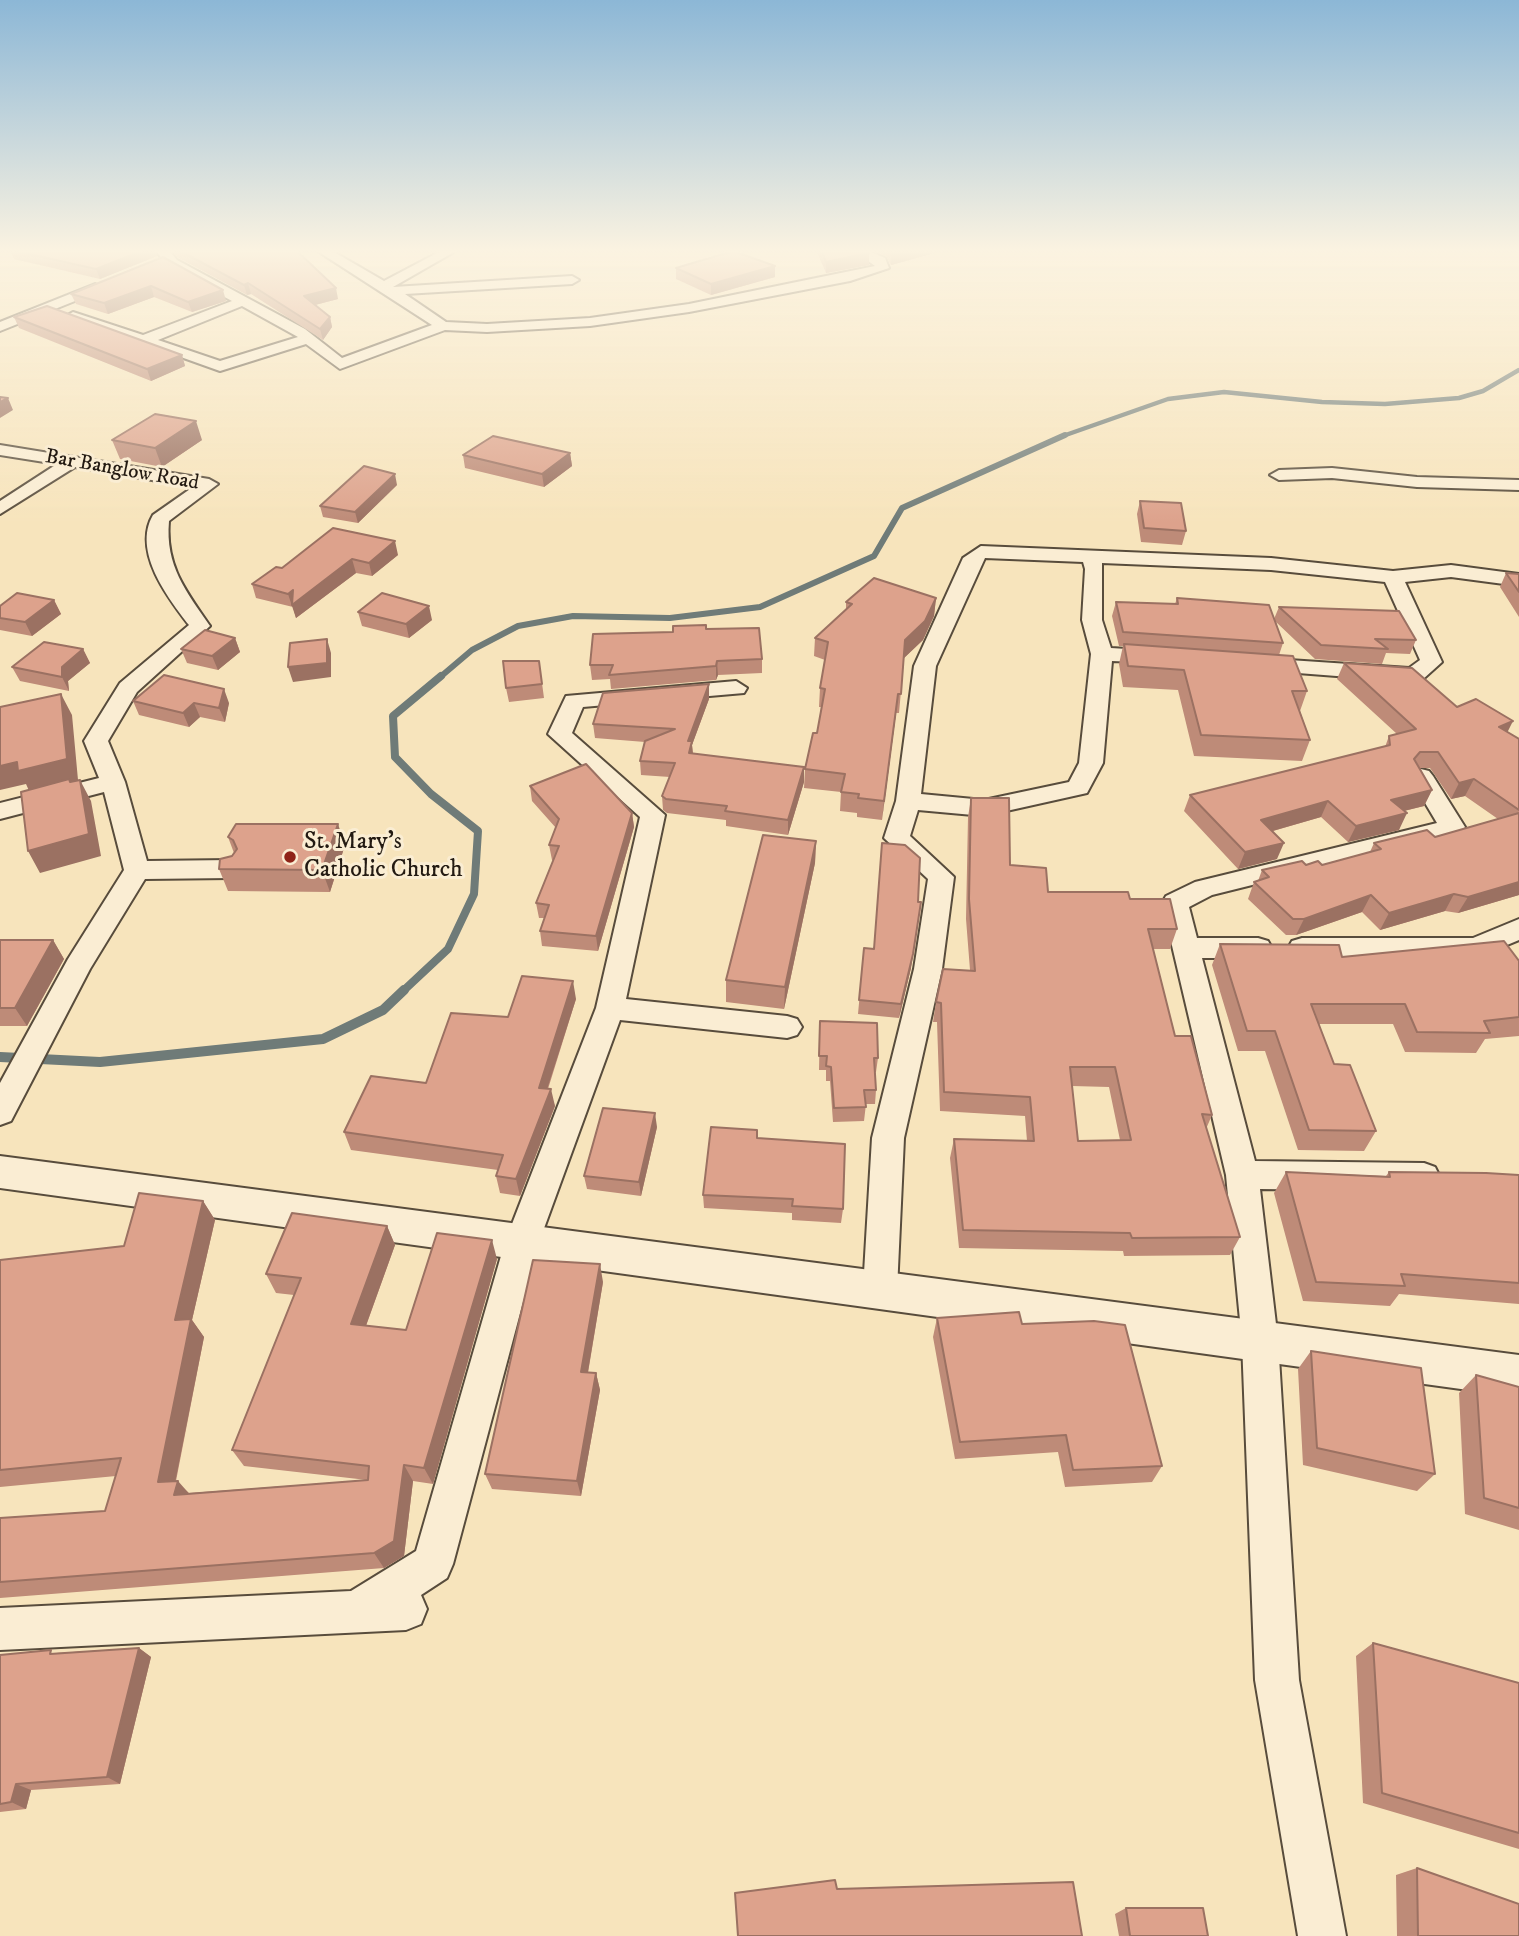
<!DOCTYPE html>
<html>
<head>
<meta charset="utf-8">
<style>
  body { margin:0 }
  canvas { display:block; background:#f7e4bc }
</style>
</head>
<body>
<canvas width="1519" height="1936"></canvas>
<script>
const ctx = document.querySelector('canvas').getContext('2d');
ctx.lineJoin = 'round';
function strokePath(path, color, width, dash) {
  ctx.strokeStyle = color;
  ctx.lineWidth = width;
  ctx.lineCap = dash ? 'butt' : 'round';
  ctx.setLineDash(dash || []);
  ctx.stroke(path);
}
function paint(path, color) {
  ctx.fillStyle = color;
  ctx.fill(path, 'evenodd');
}
function label(font, color, halo, rows, align = 'center') {
  ctx.font = font + ' "IM FELL DW Pica",serif';
  ctx.lineWidth = 6;
  ctx.setLineDash([]);
  ctx.textBaseline = 'middle';
  ctx.strokeStyle = halo;
  ctx.fillStyle = color;
  for (const [text, x, y, turn = 0] of rows) {
    ctx.save();
    ctx.translate(x, y);
    ctx.rotate((+turn || 0) * Math.PI / 180);
    ctx.textAlign = isNaN(turn) ? turn : align;
    if (halo) ctx.strokeText(text, 0, 0);
    ctx.fillText(text, 0, 0);
    ctx.restore();
  }
}
const streamFar3 = new Path2D(`
  M1060 437 1168 399 1224 392 1322 402 1385 404 1459 398 1483 391 1519 370`);
const streamFar2 = new Path2D(`
  M439 678 472 650 518 626 573 616 670 618 760 607 874 556 902 508 1065 435`);
const streamFar1 = new Path2D(`
  M402 992 448 949 474 894 478 831 431 794 395 757 393 716 441 676`);
const stream = new Path2D(`
  M0 1057 100 1062 323 1039 383 1010 404 990`);
const minor = new Path2D(`
  M157 252H170L177 260 305 329 342 358 432 325 319 252H334L384 281 439 252H454L393 287 572 276 579 280 572 284 405 294 446 322 487 324 590 318 689 304 875 266 856 252H871L885 258 889 268 850 281 689 312 590 326 487 332 445 330 340 369 306 344 220 371 66 316 73 312 143 335 232 301 167 266ZM242 306 298 337 220 361 158 340Z
  M95 284 102 288 100 291 0 331V322Z
  M0 445 209 479 218 484 169 521C165 566 186 591 210 626L137 692 108 741 125 782 147 861 231 860 240 863 244 869 240 875 231 878 145 879 90 969 11 1121 0 1125V1083L68 959 124 870 104 792 0 819V803L99 778 84 741 120 683 189 625C168 598 132 551 153 515L193 487 75 467 0 514V501L57 464 0 455Z
  M1332 468 1417 477 1519 480V490L1417 487 1332 478 1279 480 1270 475 1279 470Z
  M981 546 1271 558 1393 571 1451 565 1519 574V586L1451 577 1405 582 1442 662 1422 680 1414 682 1259 670 1248 664 1259 658 1409 668 1420 660 1385 582 1271 570 1102 563V620L1111 648 1159 651 1170 657 1159 663 1112 661 1103 763 1087 793 984 816 918 810 910 836 954 877 942 969 904 1138 897 1290 892 1301 880 1306 868 1301 863 1290 872 1138 914 969 928 879 884 838 896 801 914 666 963 558ZM985 558 1083 562 1085 569 1082 620 1091 654 1079 763 1069 782 984 800 921 794 936 666Z
  M736 681 747 688 744 693 583 707 572 733 665 815 626 999 787 1016 797 1019 802 1027 797 1035 787 1038 620 1020 539 1242 453 1564 447 1578 421 1595 427 1609 421 1624 406 1630 0 1650V1608L351 1591 416 1551 505 1242 596 1008 640 817 548 734 566 696Z
  M1421 769 1429 771 1433 776 1465 827 1461 833 1212 895 1189 907 1197 938H1258L1268 941 1272 948 1268 955 1258 958H1202L1255 1161 1424 1163 1435 1167 1440 1177 1435 1187 1424 1191 1260 1189 1278 1341 1299 1680 1346 1936H1298L1255 1680 1242 1341 1226 1175 1162 903 1166 896 1195 882 1437 823 1409 776 1413 771Z
  M1519 919V940L1476 958H1302L1292 955 1288 948 1292 941 1302 938H1473Z`);
const tertiary = new Path2D(`
  M0 1156 1519 1355V1397L0 1188Z`);
const wall = new Path2D(`
  M11 252H156L157 256 100 279 14 259Z
  M172 252H298L338 299 315 305 330 317 332 327 323 340 251 294 247 295 179 258Z
  M817 252H867L869 265 826 273Z
  M877 252H938L891 265 886 256Z
  M163 257 226 301 192 312 154 297 108 314 76 304 71 294Z
  M775 266V277L711 295 676 279V268Z
  M14 317 182 355 185 366 151 381 19 328Z
  M112 440H202L162 467 120 459Z
  M570 453 572 466 544 487 465 468 463 455Z
  M397 485 358 523 323 517 320 506Z
  M1140 501 1186 531 1182 545 1141 542 1137 514Z
  M333 528 398 555 372 576 356 573 296 618 293 607 256 598 252 584 282 568Z
  M1506 573 1519 574V617L1500 587Z
  M936 598 934 616 923 640 904 658 899 713H896L882 820 857 817V813L840 811 841 792 804 788 805 769 817 733 822 707H819L820 688 825 660 814 656 815 638 846 610V602Z
  M1177 598 1274 619 1279 607 1416 640 1410 654 1386 653 1382 664 1315 659 1276 622 1283 643 1279 655 1307 691 1300 711 1310 740 1302 761 1194 756 1178 690 1123 687 1119 664 1123 646H1119L1112 616 1116 602 1175 604Z
  M54 600 61 614 32 636 0 630V606Z
  M358 612 432 620 409 638 362 626Z
  M706 629 762 659V673L718 675 716 680 611 689 610 679 592 680 590 665 673 632Z
  M235 638 240 652 218 670 187 663 181 649Z
  M83 649 90 663 68 681 69 691 20 681 12 667Z
  M539 661 544 698 509 702 506 688Z
  M1344 663 1457 707 1519 739V895L1458 913 1445 911 1380 930 1362 912 1296 935H1286L1248 899 1254 882 1258 881 1262 870 1306 865H1322L1370 852 1374 843 1435 837 1498 819 1465 796 1451 799 1430 768H1420L1432 790 1424 806 1404 811 1399 830 1348 842 1321 817 1273 831 1277 859 1238 869 1184 811 1190 795 1385 747 1389 736 1397 734 1337 679Z
  M709 699 692 745 693 753 804 782 788 835 726 826V820L667 813 663 810 662 796 670 777 641 775 640 761 645 742 595 738 593 724Z
  M133 701 229 703 225 722 200 717 189 727 139 715Z
  M530 786 632 813 634 827 598 951 542 946 540 931 544 918H539L536 903 553 860H552L549 845 556 828 532 801Z
  M971 798 1010 865 1048 892 1130 899 1177 929 1170 949H1153L1175 1036 1212 1115 1206 1129 1240 1237 1230 1255 1124 1256 1123 1251 959 1248 950 1158 954 1139 1027 1141 1025 1116 940 1111 937 1022H933L936 1002 970 970 966 919 968 817ZM1072 1086 1109 1087 1120 1140 1078 1141Z
  M228 837 345 845 330 892 228 891 219 869 234 853Z
  M816 841 815 863 784 1009 726 1002V980Z
  M0 940H53L64 959 27 1026H0Z
  M1220 944 1342 957 1519 961V1036L1485 1039 1476 1053 1405 1052 1393 1024H1319L1334 1064 1376 1131 1364 1151 1298 1150 1265 1051H1238L1212 965Z
  M864 948 911 968 899 1018 858 1014Z
  M576 999 548 1089 555 1106 520 1196 500 1193 496 1176 498 1170 351 1150 344 1132 426 1083 508 1017Z
  M820 1021 878 1058 876 1072H875L876 1090 875 1104H866L864 1121 833 1122 830 1081H826V1070H819Z
  M657 1127 641 1196 587 1189 584 1176Z
  M757 1138 843 1209 841 1223 792 1220V1213L704 1208 703 1195Z
  M1286 1172 1386 1176 1389 1172 1519 1175V1304L1399 1294 1390 1306 1303 1301 1274 1193Z
  M203 1201 215 1220 192 1320 204 1337 176 1481 189 1493 367 1480 244 1466 232 1450 294 1295 276 1293 266 1274 387 1226 395 1245 366 1326 406 1330 497 1259 433 1484 413 1481 404 1556 384 1568 0 1598V1518L105 1511 116 1476 0 1487V1489V1260L124 1246Z
  M603 1282 588 1373H596L600 1390 581 1496 492 1489 485 1474Z
  M937 1318 1022 1324 1162 1466 1152 1482 1065 1487 1058 1452 955 1459 933 1337Z
  M1311 1351 1435 1474 1417 1491 1303 1465 1298 1369Z
  M1476 1375 1519 1387V1530L1465 1514 1459 1393Z
  M1373 1643 1519 1683V1849L1363 1803 1356 1656Z
  M139 1648 151 1657 120 1784 31 1790 26 1809 0 1812V1655L56 1653Z
  M1417 1868 1519 1936H1397L1396 1875Z
  M1126 1908 1208 1936H1119L1115 1914Z`);
const shadedWall = new Path2D(`
  M139 252H156L157 256 100 279 96 269Z
  M898 252H938L891 265V253Z
  M869 253V265L826 273V262Z
  M775 266V277L711 295V284Z
  M248 283 251 294 247 295 244 285Z
  M151 286 154 297 108 314 104 303Z
  M336 288 338 299 307 307 304 296Z
  M223 290 226 301 192 312 188 302Z
  M330 317 332 327 323 340 320 329Z
  M182 355 185 366 151 381 147 369Z
  M8 398 13 410 0 418V402Z
  M196 421 202 440 162 467 155 448Z
  M570 453 572 466 544 487 542 474Z
  M395 474 397 485 358 523 355 512Z
  M395 541 398 555 372 576 369 563Z
  M352 559 356 573 296 618 288 594 293 590Z
  M936 598 934 616 923 640 903 659 905 640Z
  M54 600 61 614 32 636 25 622Z
  M429 606 432 620 409 638 406 624Z
  M235 638 240 652 218 670 212 656Z
  M327 639 331 653V677L293 682 288 667Z
  M83 649 90 663 68 681 69 691 62 677V667Z
  M717 661 718 675 716 680V666Z
  M709 684V699L692 745 693 756 690 767 688 741Z
  M224 689 229 703 225 722 219 708Z
  M61 694 72 715 78 780 30 793 26 784 0 790V766Z
  M898 694 896 713 882 820 884 801Z
  M194 703 200 717 189 727 183 713Z
  M1513 721 1505 737 1499 727Z
  M804 767V782L788 835V820Z
  M1474 779 1465 796 1451 799 1459 783Z
  M80 780 91 801 101 856 40 873 28 851Z
  M1432 790 1424 806 1383 816 1391 800Z
  M1328 801 1321 817 1255 836 1261 820Z
  M632 813 634 827 598 951 596 936Z
  M1407 813 1399 830 1348 842 1356 826Z
  M338 824 345 845 330 892 322 870Z
  M816 841 815 863 784 1009 785 987Z
  M1284 843 1277 859 1238 869 1245 852Z
  M1519 882V895L1458 913 1468 897Z
  M1454 894 1445 911 1380 930 1389 913Z
  M1371 895 1362 912 1296 935 1304 919Z
  M921 902 911 968 899 1018 901 1004Z
  M53 940 64 959 27 1026 15 1008Z
  M573 981 576 999 542 1105 539 1088Z
  M551 1089 555 1106 520 1196 516 1179Z
  M655 1113 657 1127 641 1196 639 1182Z
  M203 1201 215 1220 192 1320 204 1337 172 1498 158 1482 175 1320Z
  M387 1226 395 1245 360 1342 351 1324Z
  M492 1240 497 1259 433 1484 424 1468Z
  M600 1264 603 1282 585 1389 581 1372Z
  M596 1373 600 1390 581 1496 577 1481Z
  M404 1465 413 1481 404 1556 384 1568 374 1553Z
  M178 1481 192 1497 174 1495Z
  M139 1648 151 1657 120 1784 107 1777Z
  M16 1784 31 1790 26 1809 11 1802Z`);
const building = new Path2D(`
  M20 252H139L96 269Z
  M182 252H298L336 288 304 296 330 317 320 329 248 283 244 285Z
  M730 252H736L775 266 711 284 676 268Z
  M822 252H867L869 253 826 262Z
  M163 257 223 290 188 302 151 286 104 303 71 294Z
  M47 306 182 355 147 369 14 317Z
  M0 397 8 398 0 402Z
  M155 414 196 421 155 448 112 440Z
  M493 436 570 453 542 474 463 455Z
  M364 466 395 474 355 512 320 506Z
  M1140 501 1181 503 1186 531 1144 528Z
  M333 528 395 541 369 563 352 559 292 605 293 590 288 594 252 584 276 567 282 568Z
  M1506 573 1519 574V592Z
  M874 578 936 598 925 621 905 640 901 694H898L884 801 858 798 859 794 841 792 845 774 805 769 813 733H817L825 689 820 688 828 642 815 638 852 604 846 602Z
  M17 593 54 600 25 622 0 618V606Z
  M382 593 429 606 406 624 358 612Z
  M1177 598 1269 605 1283 643 1123 632 1116 602 1178 604Z
  M1279 607 1399 611 1416 640 1375 639 1388 649 1321 645Z
  M706 625V629L759 628 762 659 717 661 716 666 609 675 613 665H590L593 634 673 632V626Z
  M205 630 235 638 212 656 181 649Z
  M327 639V663L288 667 290 643Z
  M44 642 83 649 62 667V677L12 667Z
  M1124 644 1293 656 1307 691H1292L1310 740 1201 735 1184 670 1128 666Z
  M503 661H539L542 684 506 688Z
  M1344 663 1412 668 1457 707 1476 699 1513 721 1499 727 1519 739V810L1474 779 1459 783 1438 752H1420L1414 759 1432 790 1391 800 1407 813 1356 826 1328 801 1261 820 1284 843 1245 852 1190 795 1390 745 1389 736 1416 729Z
  M164 675 224 689 219 708 194 703 183 713 133 701Z
  M709 684 688 741H692L689 753 804 767 788 820 725 811 727 806 666 799 662 796 675 763 640 761 645 741 675 729 593 724 603 693Z
  M61 694 67 759 18 771 17 762 0 766V707Z
  M586 764 632 813 596 936 540 931 549 905 536 903 559 846 549 845 559 819 530 786Z
  M69 779 70 782 80 780 89 834 28 851 21 792Z
  M971 798H1009L1010 865 1046 868 1048 892H1128L1130 899H1170L1177 929H1148L1175 1036H1191L1212 1115 1202 1114 1240 1237 1132 1238 1130 1233 963 1230 954 1139 1034 1141 1030 1097 944 1092 941 1003 936 1002 943 969 975 971 969 899ZM1070 1067H1115L1131 1140 1078 1141Z
  M1519 813V882L1468 897 1454 894 1389 913 1371 895 1304 919H1293L1254 882 1269 877 1262 870 1302 861 1306 865 1318 861 1322 865 1381 849 1374 843 1427 830 1435 837Z
  M236 824H338L322 870 219 869 220 859 232 856 237 849 233 840 228 837Z
  M763 835 816 841 785 987 726 980Z
  M882 843 905 845 920 858 918 902H921L913 954 901 1004 859 1000 864 948 874 949Z
  M0 940H53L15 1008H0Z
  M1504 941 1519 961V1017L1484 1021 1490 1033 1417 1032 1405 1004H1311L1334 1064 1350 1065 1376 1131 1309 1130 1275 1031H1247L1220 944 1339 945 1342 957Z
  M522 976 573 981 539 1088 551 1089 516 1179 496 1176 503 1155 344 1132 371 1076 426 1083 451 1013 508 1017Z
  M820 1021 877 1023 878 1058H874L876 1090H864L866 1107 834 1108 831 1067 826 1066 827 1056H819Z
  M603 1108 655 1113 639 1182 584 1176Z
  M711 1127 757 1130V1138L845 1144 843 1209 792 1206 793 1199 703 1195Z
  M1286 1172 1390 1177 1389 1172 1486 1173 1519 1175V1283L1401 1274 1405 1286 1316 1282Z
  M139 1193 203 1201 175 1320 191 1319 158 1482 178 1481 174 1495 368 1480 369 1466 232 1450 301 1278 266 1274 292 1213 387 1226 351 1324 406 1330 437 1233 492 1240 424 1468 404 1465 394 1541 374 1553 0 1582V1518L105 1511 121 1458 0 1470V1260L124 1246Z
  M533 1260 600 1264 581 1372 596 1373 577 1481 485 1474Z
  M1019 1312 1022 1324 1094 1321 1125 1325 1162 1466 1073 1470 1066 1435 960 1442 937 1318Z
  M1311 1351 1421 1368 1435 1474 1317 1448Z
  M1476 1375 1519 1387V1508L1484 1498Z
  M1373 1643 1519 1683V1833L1382 1793Z
  M139 1648 107 1777 16 1784 11 1802 0 1804V1655L51 1650 50 1654Z
  M1417 1868 1519 1904V1936H1418Z
  M835 1880 837 1889 1073 1882 1082 1936H738L735 1893Z
  M1126 1908H1203L1208 1936H1130Z`);
const markers = [
  [290,857,7,"#8f2418"]
];
const farStreetnames = [
  ["Bar Banglow Road",122,471,10]
];
const poiNames = [
  ["St. Mary's",304,843],
  ["Catholic Church",304,871]
];
strokePath(streamFar3, '#6f7b78', 4.5);
strokePath(streamFar2, '#6f7b78', 6);
strokePath(streamFar1, '#6f7b78', 8);
strokePath(stream, '#6f7b78', 10);
strokePath(minor, '#584c3c', 4);
strokePath(tertiary, '#584c3c', 4);
paint(minor, '#faedd3');
paint(tertiary, '#faedd3');
paint(wall, '#be8b78');
paint(shadedWall, '#9b7162');
paint(building, '#dda28c');
strokePath(building, '#9b7162', 2);
const sky = ctx.createLinearGradient(0, 0, 0, 523);
sky.addColorStop(0, '#8cb7d6');
sky.addColorStop(0.48, '#fbf3e1');
sky.addColorStop(1, '#fbf3e100');
ctx.fillStyle = sky;
ctx.fillRect(0, 0, 1519, 523);
for (const [x, y, r, color] of markers) {
  const dot = new Path2D();
  dot.arc(x, y, r, 0, 2 * Math.PI);
  ctx.fillStyle = color;
  ctx.fill(dot);
  strokePath(dot, '#faedd3', 2.5);
}
label('21px', '#231a12', '#faedd3', farStreetnames);
label('24px', '#231a12', '#faedd3', poiNames, 'left');
</script>
</body>
</html>
